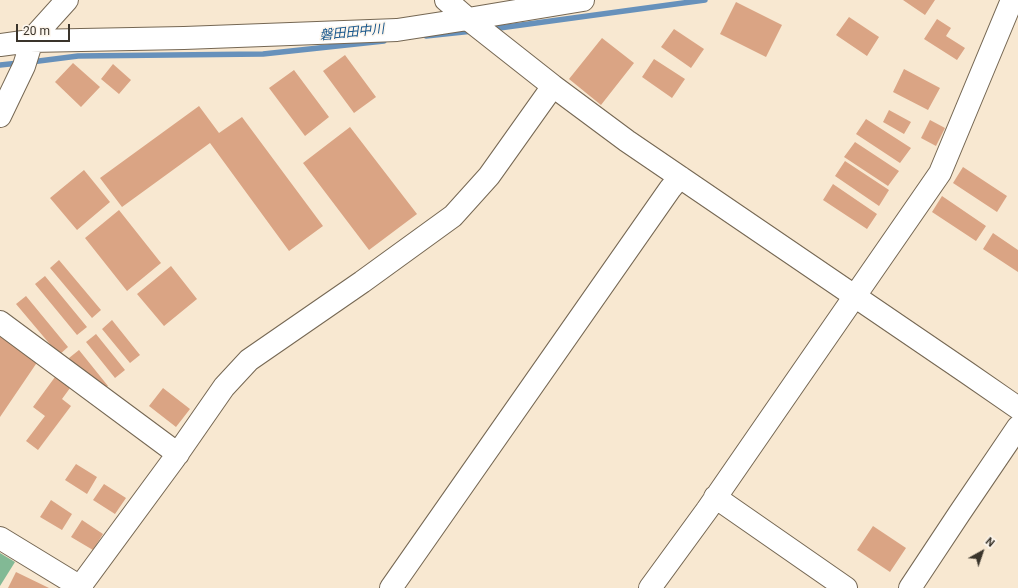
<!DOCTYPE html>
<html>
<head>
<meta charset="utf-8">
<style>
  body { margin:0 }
  #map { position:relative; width:1018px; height:588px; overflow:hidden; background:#f8e8d1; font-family:Roboto,sans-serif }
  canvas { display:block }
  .north { position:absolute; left:962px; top:532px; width:40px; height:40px; -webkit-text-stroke:3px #fdf6ed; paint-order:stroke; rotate:40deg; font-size:11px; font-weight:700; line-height:16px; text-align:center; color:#3a342b }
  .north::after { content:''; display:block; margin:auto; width:14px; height:18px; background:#3a342b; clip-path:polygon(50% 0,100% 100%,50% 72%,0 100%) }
  .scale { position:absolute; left:16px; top:24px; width:54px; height:18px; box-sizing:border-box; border:2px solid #3a342b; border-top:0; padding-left:5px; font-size:12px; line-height:14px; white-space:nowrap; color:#3a342b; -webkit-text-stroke:3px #fdf6ed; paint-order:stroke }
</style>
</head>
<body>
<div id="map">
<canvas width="1018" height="588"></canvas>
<div class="north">N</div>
<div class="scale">20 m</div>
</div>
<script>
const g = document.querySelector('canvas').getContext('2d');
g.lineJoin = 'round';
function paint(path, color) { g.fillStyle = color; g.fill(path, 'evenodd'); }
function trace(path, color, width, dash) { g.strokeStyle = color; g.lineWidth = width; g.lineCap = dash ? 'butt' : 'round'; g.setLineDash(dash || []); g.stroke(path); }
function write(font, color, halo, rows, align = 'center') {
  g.font = font + ' Roboto,"Noto Sans JP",sans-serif'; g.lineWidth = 3; g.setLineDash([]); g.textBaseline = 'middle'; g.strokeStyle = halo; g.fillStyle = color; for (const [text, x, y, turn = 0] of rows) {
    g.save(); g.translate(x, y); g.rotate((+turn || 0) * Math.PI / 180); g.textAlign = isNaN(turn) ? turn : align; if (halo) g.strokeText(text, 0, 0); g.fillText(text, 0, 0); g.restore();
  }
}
paint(new Path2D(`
  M0,553l15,9 -15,24z`), '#82b995');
trace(new Path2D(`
  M492,29l213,-29
  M426,36l47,-5
  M31,62l47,-6 185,-2 121,-13
  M0,65l19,-2`), '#6791bb', 5.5);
paint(new Path2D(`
  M903,0h32l-10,15z
  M736,2l46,23 -16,32 -46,-23z
  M849,17l30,20 -12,19 -31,-21z
  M937,19l14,9 -5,8 19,12 -8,12 -33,-21z
  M674,29l30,20 -13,19 -30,-21z
  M602,38l32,25 -33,42 -32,-26z
  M345,55l31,42 -22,16 -31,-42z
  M654,59l31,20 -13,19 -30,-21z
  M73,63l27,24 -19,20 -26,-25z
  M113,64l18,16 -12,14 -18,-15z
  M904,69l36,19 -12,22 -35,-18z
  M294,70l35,47 -24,19 -36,-48z
  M199,106l20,27 23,-16 81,109 -34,25 -79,-108 -88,64 -22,-29z
  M889,110l22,12 -7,12 -21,-12z
  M866,119l45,29 -11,15 -44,-29z
  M930,120l15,8 -9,18 -15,-8z
  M350,127l67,87 -48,36 -66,-87z
  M855,142l44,29 -11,15 -44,-29z
  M845,161l44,29 -10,16 -44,-30z
  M963,167l44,29 -10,16 -44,-29z
  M84,170l26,32 -33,28 -27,-32z
  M833,184l44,30 -10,15 -44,-29z
  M942,196l44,30 -10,15 -44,-29z
  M119,210l42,53 -34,28 -42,-53z
  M993,233l25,17v22l-35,-23z
  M59,260l42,50 -9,8 -42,-50z
  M171,266l26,33 -33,27 -27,-32z
  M45,276l42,51 -10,8 -42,-51z
  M26,296l42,51 -9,8 -43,-51z
  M112,320l28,35 -10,8 -28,-34z
  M96,334l29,36 -10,8 -29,-36z
  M0,335l38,26 -38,56z
  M79,350l29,36 -10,8 -29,-36z
  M55,377l15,11 -8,11 9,7 -33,44 -12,-9 19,-25 -12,-9z
  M163,388l27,21 -14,18 -27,-21z
  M76,464l21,13 -10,17 -22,-14z
  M104,484l22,14 -11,16 -22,-14z
  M51,500l21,14 -10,16 -22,-13z
  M82,520l21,14 -10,16 -22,-13z
  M873,526l33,22 -16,24 -33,-22z
  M16,572l33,16h-41z`), '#daa484');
const minor = new Path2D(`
  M446,0l22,19 85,67 74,55 339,231 52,36
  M0,45l30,-4 154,-3 213,-8 71,-11 115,-19
  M0,116l24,-50 5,-16 1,-9 37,-41
  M0,322l178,132
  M715,497l131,91
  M0,538l82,50
  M79,588l95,-129 50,-72 25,-27 113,-78 91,-66 36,-40 64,-90
  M391,588l279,-399 10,-12
  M650,588l57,-78 87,-126 146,-211 72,-173
  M910,588l49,-74 59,-87`);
trace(minor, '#756753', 24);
trace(minor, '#fff', 22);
write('italic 13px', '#14548a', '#fdf6ed', [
  ["磐田田中川",352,33,-6]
]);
</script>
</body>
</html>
